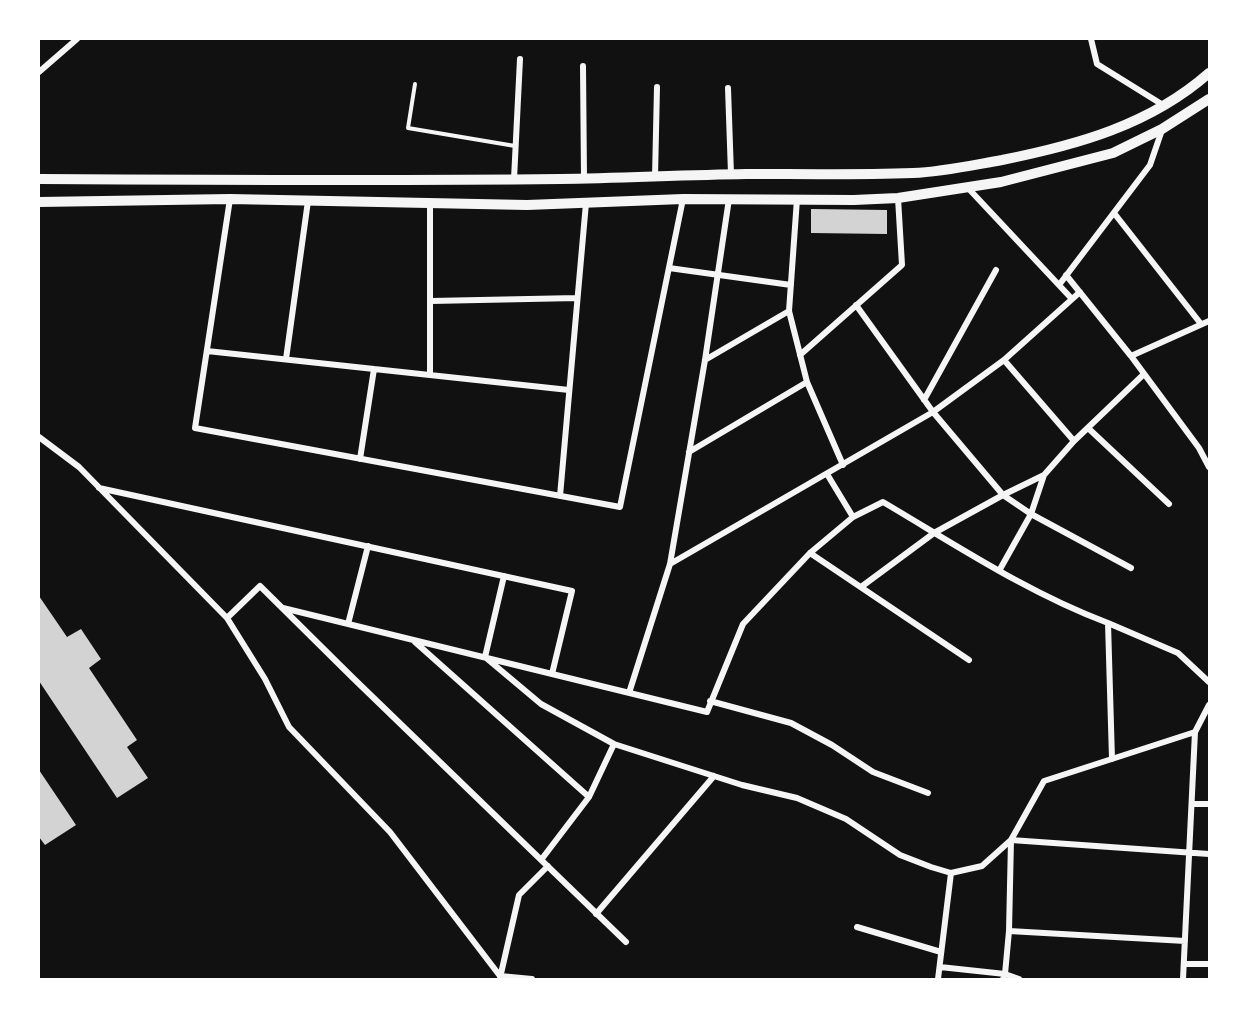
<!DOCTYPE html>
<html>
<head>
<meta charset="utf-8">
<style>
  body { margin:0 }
  #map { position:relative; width:1248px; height:1018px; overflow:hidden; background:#111; font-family:Poppins,sans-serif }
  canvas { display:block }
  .frame { position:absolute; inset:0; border:40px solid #fff; pointer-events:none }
</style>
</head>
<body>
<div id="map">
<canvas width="1248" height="1018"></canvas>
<div class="frame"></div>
</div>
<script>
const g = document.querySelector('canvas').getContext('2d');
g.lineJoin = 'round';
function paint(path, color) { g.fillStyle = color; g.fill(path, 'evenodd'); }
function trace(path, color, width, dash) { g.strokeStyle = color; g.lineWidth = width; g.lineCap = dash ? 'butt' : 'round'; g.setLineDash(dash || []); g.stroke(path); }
paint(new Path2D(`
  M811,209l76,1v24l-76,-1z
  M39,596l28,41 14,-8 20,30 -12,9 48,72 -10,7 21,31 -31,20 -78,-117z
  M39,770l37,55 -31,20 -6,-8z`), '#d3d3d3');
trace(new Path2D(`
  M415,84l-7,44 107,18`), '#f5f5f5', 4);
trace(new Path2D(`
  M1091,39l6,25 66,41
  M583,66l1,112
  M39,72l38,-33
  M728,88l3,86
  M655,177l2,-90
  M514,179l6,-120
  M968,188l104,111
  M230,199l-35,229 425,79 63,-308
  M797,199l-8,112 18,71 36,83
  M430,203v172
  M1114,213l87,111
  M669,268l122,17
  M1066,275l65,81 68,92 10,19
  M1059,285l91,-120 12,-35
  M431,301l146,-3
  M856,305l77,107 70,83 28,19 100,54
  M207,351l362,39
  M800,355l102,-90 -4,-67
  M1131,356l78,-35
  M286,359l22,-158
  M705,360l84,-49
  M1004,360l70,81
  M924,400l72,-130
  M1088,428l81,76
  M39,437l40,30 148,151 38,61 24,48 101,105 110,144 32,3
  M689,452l118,-70
  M360,459l14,-90
  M827,474l26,43
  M99,488l473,103 -20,83
  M560,496l26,-293
  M810,553l159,107
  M670,564l263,-152 71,-52 76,-68
  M999,571l32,-57 13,-39
  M504,576l-19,81 56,47 73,40 128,41 55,13 49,21 54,36 31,12 20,6 31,-7 29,-26 198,14
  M861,587l73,-54 69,-38 41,-20 30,-34 70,-67
  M283,608l424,104 36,-88 67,-71 43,-36 30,-15c73,43 145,91 225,121l4,136
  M227,618l33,-32 92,91 274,265
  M1108,623l70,30 31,29
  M348,624l20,-78
  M415,642l174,155
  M629,693l41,-129 35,-204 24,-161
  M710,701l81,22 41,22 41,27 55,21
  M1192,804h17
  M541,860l48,-63 25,-53
  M596,914l118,-138
  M857,927l84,25
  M1009,931l176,10
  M1184,964h25
  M940,967l65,7 14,5
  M500,978l19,-83 29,-29
  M938,979l13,-106
  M1003,979l2,-5 4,-43 2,-91 33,-59 151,-49
  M1183,979l12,-247 14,-27`), '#f5f5f5', 6);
trace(new Path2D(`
  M39,179c174,1 347,2 521,0 62,-1 124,-4 186,-5 55,0 111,1 167,-1 29,-1 60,-8 89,-13 75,-15 148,-35 207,-87
  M39,202l191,-3 297,6 156,-6 171,1 44,-2 103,-16 112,-29 49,-24 47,-30`), '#f5f5f5', 10);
</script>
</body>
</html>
